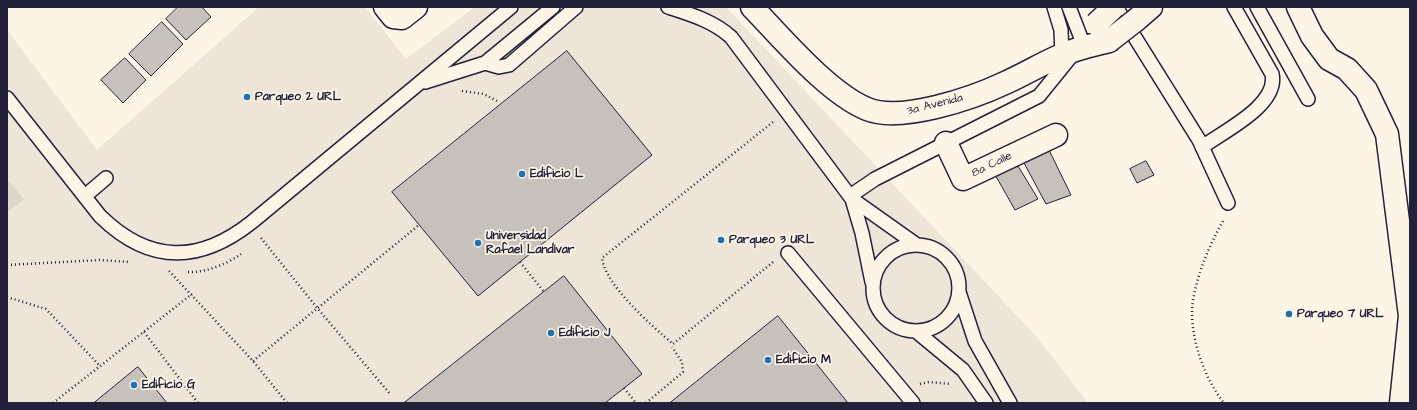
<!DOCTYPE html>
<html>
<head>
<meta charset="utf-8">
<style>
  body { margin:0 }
  #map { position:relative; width:1417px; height:410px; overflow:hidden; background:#fcf5e5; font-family:"Architects Daughter",sans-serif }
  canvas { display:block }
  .frame { position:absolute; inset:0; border:8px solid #22223b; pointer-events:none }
</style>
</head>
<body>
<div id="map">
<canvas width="1417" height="410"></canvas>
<div class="frame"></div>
</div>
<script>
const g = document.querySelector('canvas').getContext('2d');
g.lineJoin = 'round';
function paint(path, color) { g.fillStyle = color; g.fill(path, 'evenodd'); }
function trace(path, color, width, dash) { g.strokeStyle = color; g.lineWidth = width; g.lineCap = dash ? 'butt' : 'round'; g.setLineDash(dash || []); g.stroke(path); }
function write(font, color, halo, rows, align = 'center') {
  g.font = font + ' "Architects Daughter",sans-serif'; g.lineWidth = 3.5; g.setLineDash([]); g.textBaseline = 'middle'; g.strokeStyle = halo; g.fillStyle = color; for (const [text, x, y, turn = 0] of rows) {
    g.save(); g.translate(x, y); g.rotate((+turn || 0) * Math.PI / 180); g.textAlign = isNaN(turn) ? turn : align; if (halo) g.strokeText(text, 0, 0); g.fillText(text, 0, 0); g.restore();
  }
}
paint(new Path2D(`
  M259,7h106l41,52 69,-52h251l310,329 52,67h-1081v-373l90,120z`), '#ece5d8');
paint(new Path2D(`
  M7,179l17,20 -17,14z`), '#dcd6cc');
const building = new Path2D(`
  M178,7h24l9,10 -25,23 -20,-21z
  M162,22l21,22 -32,32 -22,-22z
  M567,51l85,104 -174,141 -86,-104z
  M125,58l21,22 -23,23 -22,-23z
  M1049,150l22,45 -25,9 -22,-41z
  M1015,161l23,38 -23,11 -22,-39z
  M1146,161l8,14 -17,8 -7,-14z
  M564,276l78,98 -37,29h-201z
  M778,316l70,87h-178z
  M138,367l29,36h-73z`);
paint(building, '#c6c1bb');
trace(building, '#22223b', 1);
const lane = new Path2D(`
  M668,7c22,7 45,14 63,30l121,162 65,46
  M1054,7l7,23 1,25
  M1069,7l12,31
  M1116,7l83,133 29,63
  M1257,7l51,92
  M485,63l14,4 10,-2 67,-58
  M425,82l60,-19 68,-56
  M7,98l93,118c49,48 99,48 152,6l259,-215
  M1202,147c22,-16 77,-42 70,-73l-38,-67
  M85,196l21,-18
  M850,196l25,-17 164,-83 34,-42
  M852,199l10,34 10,49
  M873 288a43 43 0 1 1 86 0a43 43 0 1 1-86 0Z
  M788,253l125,150
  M959,292l16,49 35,62
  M917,332l46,38 23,33`);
const street = new Path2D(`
  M385,7l8,10 9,1 14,-11
  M1298,7l14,29 17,23 18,10 19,21 21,44 23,182 -9,87
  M946,143l17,36 93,-44`);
const secondary = new Path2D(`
  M752,7c30,31 76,86 115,102 34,14 106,-11 138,-26 20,-9 38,-20 57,-28 15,-7 31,-10 47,-14
  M1136,20l15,-13`);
trace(lane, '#22223b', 16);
trace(street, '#22223b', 25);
trace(secondary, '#22223b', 25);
trace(new Path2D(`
  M462,91l22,3 13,7
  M773,122l-171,136c3,27 50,68 71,86l100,-82
  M1223,221c-14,25 -25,51 -30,79 -5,34 11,78 31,103
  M261,238l57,71 73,86
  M520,262l24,30
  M7,265l93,-5 30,2
  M169,271l84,90 34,42
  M188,272c17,1 39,-8 53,-18
  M7,297l39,12 54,57
  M144,332l54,71
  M253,361l166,-136
  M920,384l9,-2 22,2
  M624,388l12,15
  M53,403l139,-109
  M646,403l37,-31 -1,-10 -10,-15`), '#22223b', 2.5, [1, 3]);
trace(lane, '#fcf5e5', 13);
trace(street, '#fcf5e5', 22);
trace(secondary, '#fcf5e5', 22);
const secondaryBridge = new Path2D(`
  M1096,24l18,-17
  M1109,41l27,-21`);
trace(secondaryBridge, '#22223b', 25, []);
trace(secondaryBridge, '#fcf5e5', 22);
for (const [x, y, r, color] of [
  [247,97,4,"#1f6fb2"],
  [522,174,4,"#1f6fb2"],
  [721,240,4,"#1f6fb2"],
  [478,243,4,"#1f6fb2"],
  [1289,314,4,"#1f6fb2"],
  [551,333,4,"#1f6fb2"],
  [768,360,4,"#1f6fb2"],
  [134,385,4,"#1f6fb2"]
]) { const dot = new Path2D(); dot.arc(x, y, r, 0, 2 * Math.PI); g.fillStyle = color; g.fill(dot); trace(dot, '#fcf5e5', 1.5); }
write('bold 12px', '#22223b', '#fcf5e5', [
  ["Parqueo 2 URL",255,97],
  ["Edificio L",530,174],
  ["Universidad",486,236],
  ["Rafael Landívar",486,250],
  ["Parqueo 3 URL",729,240],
  ["Parqueo 7 URL",1297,314],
  ["Edificio J",559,333],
  ["Edificio M",776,360],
  ["Edificio G",142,385]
], 'left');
write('12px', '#22223b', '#fcf5e5', [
  ["3a Avenida",935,105,-14],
  ["8a Calle",992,165,-26]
]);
</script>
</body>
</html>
